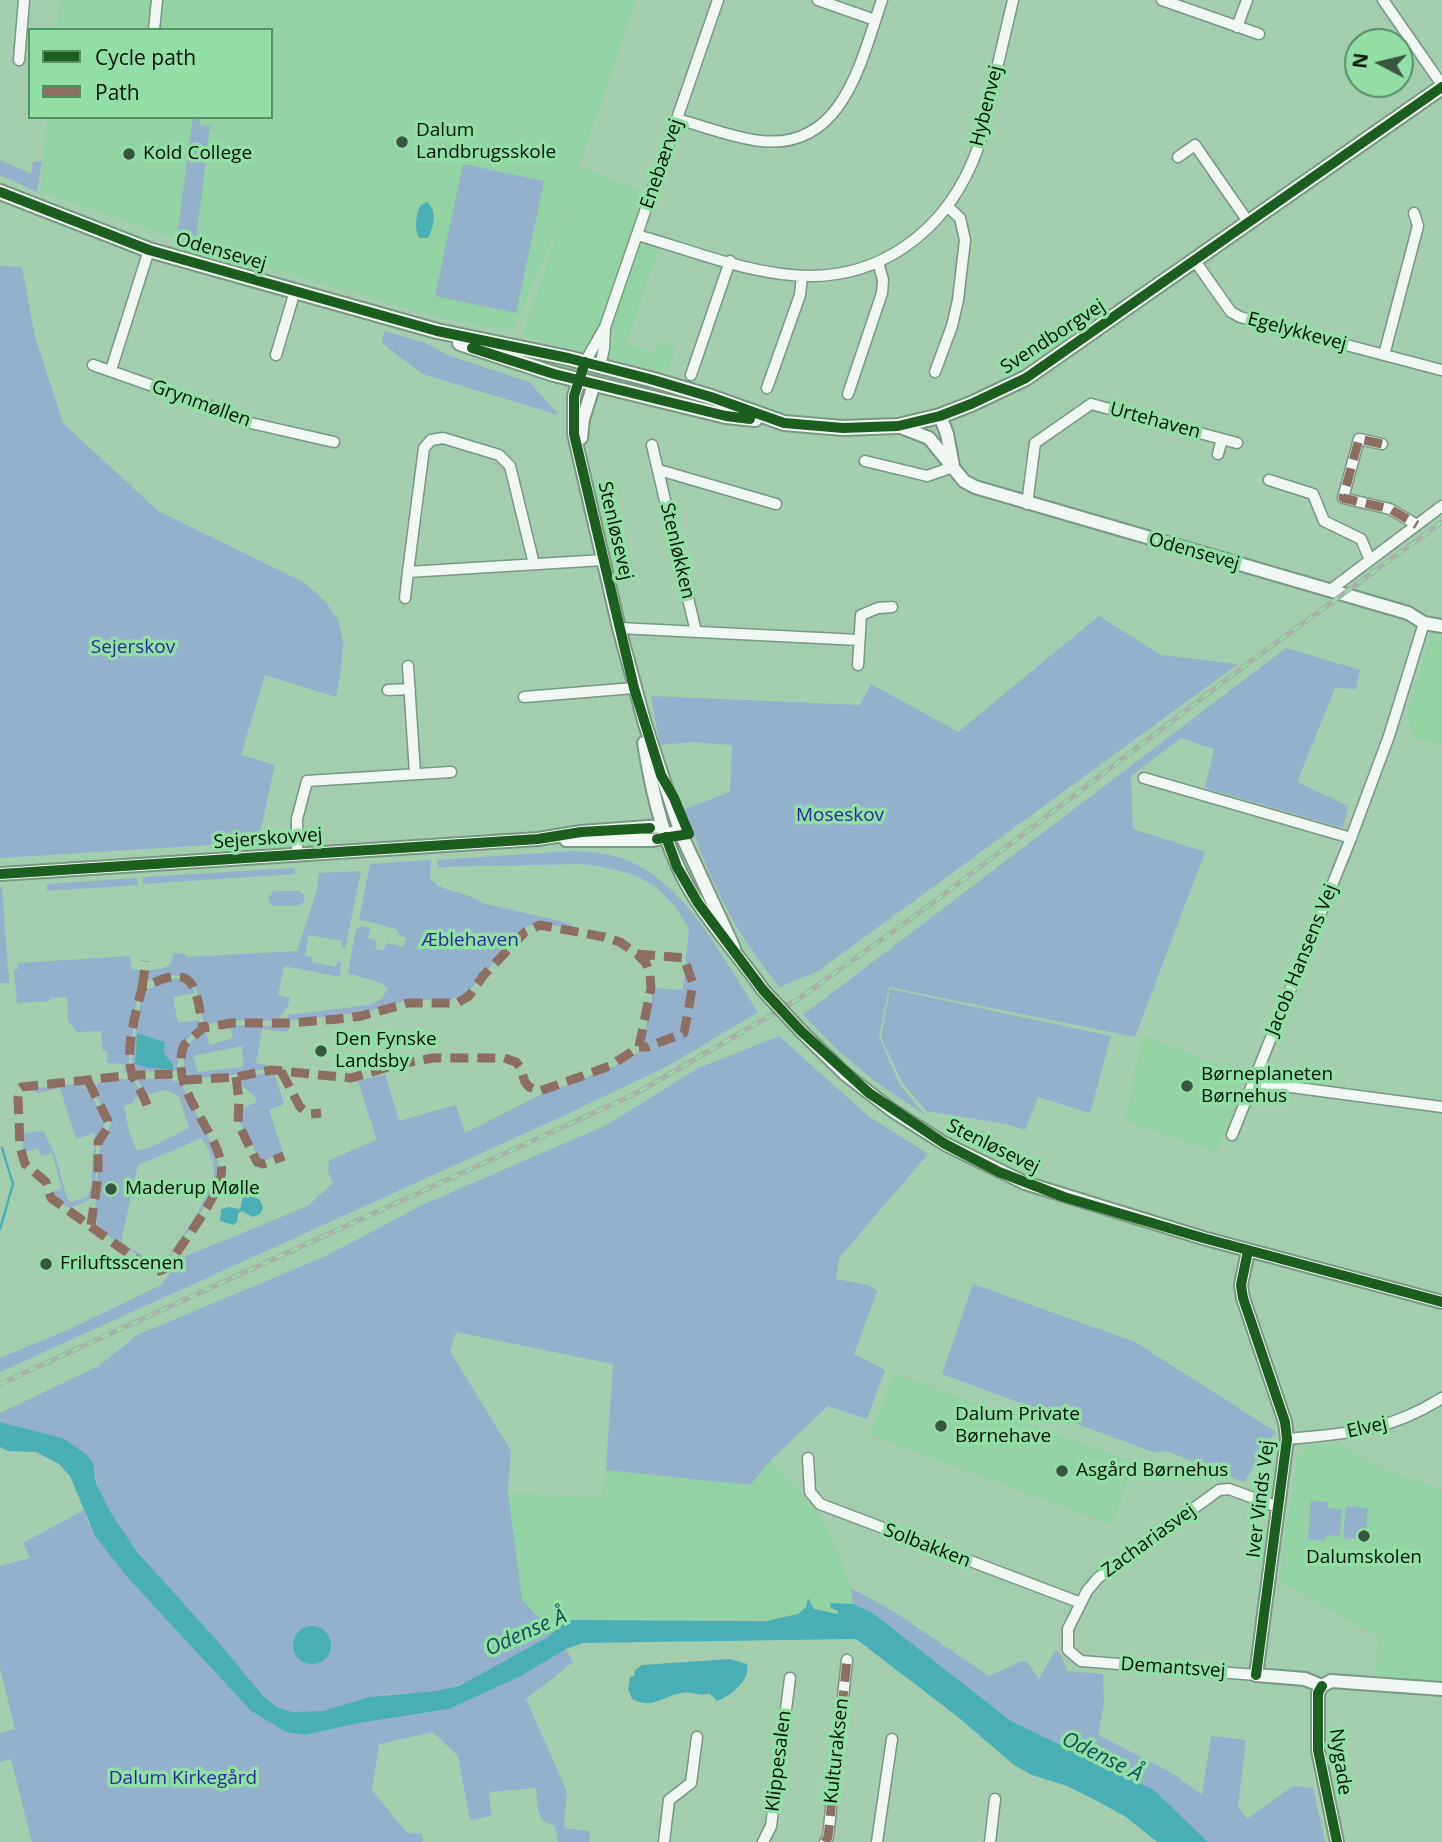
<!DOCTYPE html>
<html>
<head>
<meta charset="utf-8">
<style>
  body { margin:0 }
  #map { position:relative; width:1442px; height:1842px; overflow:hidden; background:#a4ccaf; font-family:"Open Sans",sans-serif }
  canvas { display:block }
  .legend { position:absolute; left:28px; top:28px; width:245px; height:91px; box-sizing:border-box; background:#92dea7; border:2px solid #588d66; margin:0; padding:9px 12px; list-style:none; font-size:21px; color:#001305 }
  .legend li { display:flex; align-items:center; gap:14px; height:35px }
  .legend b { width:35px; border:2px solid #588d66 }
  .north { position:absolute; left:1344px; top:28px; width:70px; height:70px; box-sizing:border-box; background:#92dea7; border:2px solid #588d66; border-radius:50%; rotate:277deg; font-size:19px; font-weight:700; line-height:28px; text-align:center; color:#001305 }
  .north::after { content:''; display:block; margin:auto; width:24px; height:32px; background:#395440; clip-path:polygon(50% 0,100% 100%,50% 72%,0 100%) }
</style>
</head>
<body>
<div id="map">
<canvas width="1442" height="1842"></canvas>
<ul class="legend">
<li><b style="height:9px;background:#1b5e20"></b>Cycle path</li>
<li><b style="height:9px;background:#8d6e63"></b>Path</li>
</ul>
<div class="north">N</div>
</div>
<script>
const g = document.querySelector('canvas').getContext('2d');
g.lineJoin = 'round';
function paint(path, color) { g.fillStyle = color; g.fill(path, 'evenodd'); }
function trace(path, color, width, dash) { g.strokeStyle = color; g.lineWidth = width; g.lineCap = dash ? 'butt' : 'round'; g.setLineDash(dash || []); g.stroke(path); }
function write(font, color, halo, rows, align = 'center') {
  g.font = font + ' "Open Sans",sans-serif'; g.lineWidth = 7; g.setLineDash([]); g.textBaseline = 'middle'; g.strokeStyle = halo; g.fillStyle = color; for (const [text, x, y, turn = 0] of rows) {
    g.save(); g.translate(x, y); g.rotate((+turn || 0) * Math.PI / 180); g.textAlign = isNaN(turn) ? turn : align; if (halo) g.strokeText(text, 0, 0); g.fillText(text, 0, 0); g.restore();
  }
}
paint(new Path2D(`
  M59,0h577l-57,167 62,23v52l18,5 -32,97 27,9 5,-13 17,6 -9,26 -145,-36 45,-133 -54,128 -78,-15 -233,-68 -162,-57 7,-74h224v-87h-215z
  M1432,632l10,3v108l-29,-4 -6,-25z
  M1142,1035l104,41 -29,76 -92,-31z
  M895,1373l239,90 -22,62 -242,-90z
  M1337,1442l46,27 59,21v191l-67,-6 3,-38 -99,-56 18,-125 11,-10z
  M771,1460l46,51 16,29 18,48 2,16 -7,-1 -15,5 7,3 1,3 -26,-5 -3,-10h-3l-3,12 -23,8h-206l-14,5 -8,9 -31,-33 -14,-108 92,6 6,-28 144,15z`), '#92d2a4');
paint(new Path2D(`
  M193,117h7v8l10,1 -15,122 -19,-5z
  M0,160l31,14 2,-12h9l-5,30 -37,-17z
  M463,164l81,17 -28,132 -81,-17z
  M0,266l22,1 13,70 28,86 95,88 145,71 22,19 13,19 5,21 -2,29 -5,27 -71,-22 -24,80 34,10 -17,77 -258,16z
  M384,331l42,12 21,12 82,27 30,33 -137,-41 -40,-31z
  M1099,616l62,39 77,9 -420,307 -38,16c-48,-57 -71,-109 -95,-178l45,-17 2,-47 -40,-3 -32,3 -9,-49 209,9 11,-21 87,48z
  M1286,648l74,22 -4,19 -21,-1 -38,94 51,24 -5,22 -138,-40 9,-39 -33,-11 -50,38 2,53 72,23 -70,185 -246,-50 -10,50 21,48 25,30 -49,-33 -34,-28 -39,-39z
  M573,851c16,1 33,2 48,7 64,22 102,101 137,154l-90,54 -105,50 -563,256v-14l72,-30 89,-43 20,-27 127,-52 25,-23 -5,-11 1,-12 48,-20 -19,-59 27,-7 14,47 57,-16 9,28 75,-38 71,-27 30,-17 13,-63 29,2 6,-62c-28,-48 -53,-57 -107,-64l-144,3 -1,-7z
  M431,860l-1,18c12,16 36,12 52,25l90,21v4l-33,-5 -12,3 -60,67 -16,7h-43l-47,13 -75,8 2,-6 81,-10 12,-6 7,-10 -7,-6 -33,-10 8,-44 5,-3 9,2 -2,10 9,3 -2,8 9,2 2,-8 18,4 3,-9 -6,-2 -5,-7 -37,-10 11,-55z
  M295,868v6l-152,10v-7z
  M361,871l-16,78 -4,-1 1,-7 -34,-6 -3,21 7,1v5l24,5 2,-5h3l-1,15 -56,-11 -6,29 12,3 -2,8 -12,15 -43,-1 -27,4c-10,-14 -4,-34 -17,-47l-22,-2 -22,6 4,-11c11,-1 24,-1 24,-16l12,-1 1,4 111,-6 20,-61 2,-17z
  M137,878l1,7 -91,6v-7z
  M0,887h2l7,96h-9z
  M274,891h25l5,4v7l-6,4h-26l-4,-8z
  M130,956l1,14h9v4l-12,94 -4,6 1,-10 -18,-1v-12h-4l-2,-20 -24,1 -9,-11 -1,-24 -17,1v3l-33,2 -3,-33 4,-1v-6z
  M178,979l13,5 3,9 -21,4 5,26 20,-3v-7l1,14 -17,18 -6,26 -14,2 -25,-3 -3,-2 -2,-9 9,-61c9,-12 22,-19 37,-19zM137,1033l28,9 -1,11 2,4 -31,7z
  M890,989l221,47 -21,77 -52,-16 -13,33 -18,-6 -81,-13 -24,-29 -21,-45z
  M250,1025l39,2 -1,5 -26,-3 -6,34 27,5c-31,-1 -66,17 -96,6 -8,-15 1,-38 19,-41l4,12 23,-7 -3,-12zM242,1046l1,21 -45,5 -5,-16z
  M779,1036l88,79 61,39 -89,104 -3,21 32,6 9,6 -23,63 31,16 -18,49 -39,-13 -57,54 -21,25 -144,-15 7,-106 -157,-32 -6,19 61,100 -3,41 14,108 31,33c-21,17 -87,53 -113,58 -23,3 -46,1 -69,6 -25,5 -51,20 -77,16 -11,-2 -20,-8 -28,-15 -20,-17 -35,-41 -52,-61 -30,-34 -66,-66 -91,-104 -10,-15 -26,-38 -27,-57l-33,-38 -63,-16v-9l99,-47 38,-31 189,-79 96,-51 185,-80 91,-57z
  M265,1073h9l10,31 -15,6 14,43 -22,9 -21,-40 2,-12 7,-5 7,-2c1,-11 -11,-11 -16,-21l5,-5z
  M165,1078l16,5c9,20 36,65 38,83 3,23 -40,78 -53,98l-9,4 -53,-35 -7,-8 -2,-15 5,-65c2,-9 10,-14 11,-22l-14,-26 -2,-9 5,-7 21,-2 13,1 9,16 -8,2 -2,5 -9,3 5,25 8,20 16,-5 36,-18 -10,-32 -13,-6 -20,5 -9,-16zM202,1138c6,11 14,23 12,37 -4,24 -38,71 -53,92l-40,-25 17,-77z
  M82,1083l19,28 4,12 -9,21v32l-3,22 -22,10c-8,-3 -17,-8 -20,-16l11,-3 -10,-36 -11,3 -3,-8 -15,5 -1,-19 16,-3 6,1 11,23 12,43 3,4 17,-5 4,-10 4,-54 -19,6 -16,-51 -22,5 -10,-4z
  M973,1284l162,58 141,90 -32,50 -77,-31 -14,1 -211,-78z
  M1311,1501l17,1v6l14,1 -2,27 -14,-1 -1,6 -17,-2z
  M1346,1506l22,2 -3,32 -22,-2z
  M84,1510l4,13 40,55 123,133 35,21 19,3 54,-12 90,-14 70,-32 47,-28 7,13 -47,37 41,93 -3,36 26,3 -1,11h-31l-3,-16 -12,-5 -5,-10 -2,-23 -47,4 2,24 -21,4 -12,-64 -25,-24 -54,12 -7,46 35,43 15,1 1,8h-391l-21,-83 -11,3v-29l15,-4 -15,-61v-102l30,-8 -7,-15z
  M851,1588l42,23 96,65 33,-15 5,1 12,17 16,-28 5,1 7,19 36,3 1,30 -6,31 74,38 30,22 9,-59 35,4 -8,67 9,12 46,-33 20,2 12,54h-117l-54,-52 -143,-69 -138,-108 -20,-9z`), '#94b0cb');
paint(new Path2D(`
  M427,202c11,10 7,24 1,36h-9c-5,-10 -3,-21 1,-32z
  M137,1033l28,9 -1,11 9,12v5l-24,-2 -14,-4z
  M251,1194c7,2 10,7 12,14l-3,6 -7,3 -11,-6 -4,3 -1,8 -4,3 -13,-4 1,-12 8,-2 11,2 3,-12z
  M0,1422l63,16 24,17 6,8 3,20 15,30 26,39 77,85 49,59 14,11 15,5 31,-1 46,-14 67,-6 23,-5 89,-49 19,-17 199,1 32,-7 8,-7 2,-9 6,11 24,5v-3l-7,-3 -1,-5 23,1 20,9 138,108 143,69 54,52h-51l-31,-25 -27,-15 -32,-16 -35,-11 -18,-10 -56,-48 -102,-78 -273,4 -17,6 -47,28 -70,32 -90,14 -54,12 -19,-3 -35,-21 -123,-133 -33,-42 -25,-60 -11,-12 -23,-12 -28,-1 -8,-4z
  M293 1645a19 19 0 1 1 38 0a19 19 0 1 1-38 0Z
  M730,1659l17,5c4,16 -16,32 -30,37l-8,-8c-9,4 -17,-2 -27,0 -21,3 -27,17 -50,6l-4,-10 2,-12 4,-1 1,-6 7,-5z`), '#4bb0b6');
trace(new Path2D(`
  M0,1229l13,-45 -11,-36`), '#4bb0b6', 2.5);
const minor = new Path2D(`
  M818,0l57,20
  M1162,0l97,34
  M1383,0l59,85
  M1237,27l10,-27
  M154,30l3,-30
  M19,60l5,-60
  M677,119c27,7 56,19 84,22 83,9 100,-81 121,-141
  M1178,157l17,-12 54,78
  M637,235c47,13 96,33 145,39 94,13 167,-42 197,-129l34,-145
  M1195,261l36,51 9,5 201,53
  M276,355l19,-64
  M1384,355l34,-129 -4,-13
  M585,362l20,-35 113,-327
  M93,365l123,43 26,13 92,21
  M600,366l4,-18 1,-20
  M111,370l38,-120
  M935,372l17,-46 6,-26 7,-60 -5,-22 -12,-11
  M691,375l39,-114
  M767,388l33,-93 2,-19
  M848,394l34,-101 1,-13 -5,-18
  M1382,444l-23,-5 -16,59 47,11 27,16
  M652,445l44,187
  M1218,454l4,-15
  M865,461l62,15 26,-9
  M659,470l117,34
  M1269,480l44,14 11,27 37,18 9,21
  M1027,504l8,-61 56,-39 146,39
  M534,564l-24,-98 -11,-11 -56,-17 -12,2 -7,8 -16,124 195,-12
  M1329,591l113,-85
  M405,598l3,-26
  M619,628l240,12
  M858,665l3,-50 17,-7 14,-1
  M408,666l7,108
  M388,690l22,-1
  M524,697l110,-9
  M1144,778l207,60
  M297,855v-36l10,-38 144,-9
  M1253,1082l189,25
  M1232,1135l119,-297 38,-102 35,-113
  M1287,1439c60,-5 103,-8 155,-41
  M808,1458l2,34 10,12 261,99
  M1256,1675l-175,-14 -13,-11v-21l19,-38 11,-13 121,-88 10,-1 49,18
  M664,1842l5,-42 22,-17 6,-46
  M763,1842l8,-16 19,-148
  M825,1842l3,-5 19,-177
  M877,1842l15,-103
  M990,1842l5,-43`);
const tertiary = new Path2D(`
  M579,381l-5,15v38l45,194 26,96 37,112 52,112
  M940,416l7,18 6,32
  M898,426l31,12 35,43 11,6 433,126 16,10 18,3
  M581,438l2,-19 11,-35
  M644,743c7,42 16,85 34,124 19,43 58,84 85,123
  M566,840h87l13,-3 6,-4
  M0,874l538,-35 43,-7 81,-6
  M801,1031l44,43 48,37 52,33 80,39 178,55 239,64
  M1248,1251l-7,34 2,13 42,124 2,17 -31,236 49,4 17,7
  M1322,1686l-4,7v57l19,92
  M1322,1686l9,-5 111,8`);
const secondary = new Path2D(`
  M0,192l149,58 288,81 131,27 82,21 61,18 73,26 59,5 55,-2 42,-10 31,-12 55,-26 416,-291
  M460,343l94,31 172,42 29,3`);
trace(minor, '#789882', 13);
trace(tertiary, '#789882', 16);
trace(secondary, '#789882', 18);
trace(minor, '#f1f7f3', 10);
trace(tertiary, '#f1f7f3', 12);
trace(secondary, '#f1f7f3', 14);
const rail = new Path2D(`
  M0,1384l635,-290 162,-94 141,-101 313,-238 191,-139`);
trace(rail, '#a7b1aa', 5);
trace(rail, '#92dea7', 2.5, [8]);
const tertiaryBridge = new Path2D(`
  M763,990l38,41`);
trace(tertiaryBridge, '#789882', 16, []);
trace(tertiaryBridge, '#f1f7f3', 12);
trace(new Path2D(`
  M1382,444l-23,-5 -16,59 47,11 27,16
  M637,954l47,4 9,26 -9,49 -37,14h-8
  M142,988l4,-27
  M281,1071l19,36 10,7 11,-1
  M236,1077l3,23 -1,23 19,39 6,2 21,-8
  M184,1080l52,-3 36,-7 79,8 44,-13 38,-7h71l12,4 4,5 5,15 4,5 11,4 70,-25 29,-19 12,-59 -1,-13 -4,-12 -9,-9 -17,-12 -16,-5 -64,-12 -15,7 -42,44 -14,20 -12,7h-49l-47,13 -23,3 -47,4h-59l-29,5
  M88,1081l20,40v6l-10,15v35l-7,48
  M147,1105c-4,-12 -13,-22 -16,-35 -5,-25 5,-57 11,-82 52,-26 53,-6 61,40l-19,17c-18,49 44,92 37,131 -5,25 -40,69 -55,92l-7,3 -9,-2 -99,-71 -5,-16 -21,-18 -5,-17 -2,-50 1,-8 3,-2 111,-12 48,-1
  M825,1842l3,-5 19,-177`), '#8d6e63', 9, [18, 9]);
trace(new Path2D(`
  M0,192l149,58 288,81 131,27 82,21 61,18 73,26 59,5 55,-2 42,-10 31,-12 55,-26 416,-291
  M472,348l82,26 172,42 24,3
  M585,362l-11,34v38l60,254 27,87 13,23 15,36 -32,5
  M666,837l11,30 21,36 65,87 38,41 68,62 76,51 54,28 65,25 139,41 239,64
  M0,874l538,-35 43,-7 69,-4
  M1248,1251l-7,34 2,13 42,124 2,17 -31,236
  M1322,1686l-4,7v57l19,92`), '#1b5e20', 10);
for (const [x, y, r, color] of [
  [402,142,7,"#395440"],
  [129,154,7,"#395440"],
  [321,1051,7,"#395440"],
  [1187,1086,7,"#395440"],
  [111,1189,7,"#395440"],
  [46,1264,7,"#395440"],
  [941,1426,7,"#395440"],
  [1062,1471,7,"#395440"],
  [1364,1536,7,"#395440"]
]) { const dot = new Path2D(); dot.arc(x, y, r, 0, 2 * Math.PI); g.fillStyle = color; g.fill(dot); trace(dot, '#92dea7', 2.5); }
write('19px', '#001305', '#92dea7', [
  ["Hybenvej",987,106,-76],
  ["Enebærvej",662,164,-71],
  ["Odensevej",221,252,16],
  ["Egelykkevej",1297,332,15],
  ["Svendborgvej",1053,337,-33],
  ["Grynmøllen",201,404,20],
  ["Urtehaven",1155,421,15],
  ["Stenløsevej",615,531,77],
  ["Stenløkken",677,551,77],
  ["Odensevej",1194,552,16],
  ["Sejerskovvej",268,839,-4],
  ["Jacob Hansens Vej",1302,960,-68],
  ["Stenløsevej",993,1147,26],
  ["Elvej",1367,1428,-13],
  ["Iver Vinds Vej",1261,1499,-83],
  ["Zachariasvej",1149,1541,-36],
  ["Solbakken",927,1546,21],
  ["Demantsvej",1173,1668,4],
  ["Kulturaksen",837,1751,-84],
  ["Klippesalen",779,1761,-83],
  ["Nygade",1340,1762,82]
]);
write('19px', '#001305', '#92dea7', [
  ["Dalum",416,131],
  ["Landbrugsskole",416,153],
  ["Kold College",143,154],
  ["Den Fynske",335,1040],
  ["Landsby",335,1062],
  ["Børneplaneten",1201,1075],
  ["Børnehus",1201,1097],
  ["Maderup Mølle",125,1189],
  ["Friluftsscenen",60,1264],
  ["Dalum Private",955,1415],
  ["Børnehave",955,1437],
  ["Asgård Børnehus",1076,1471],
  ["Dalumskolen",1364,1558,"center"]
], 'left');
write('19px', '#282f96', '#92dea7', [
  ["Sejerskov",133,648],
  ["Moseskov",840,816],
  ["Æblehaven",470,941],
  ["Dalum Kirkegård",183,1779]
]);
write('italic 21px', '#0e525e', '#92dea7', [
  ["Odense Å",526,1633,-24],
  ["Odense Å",1102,1757,26]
]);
</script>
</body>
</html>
